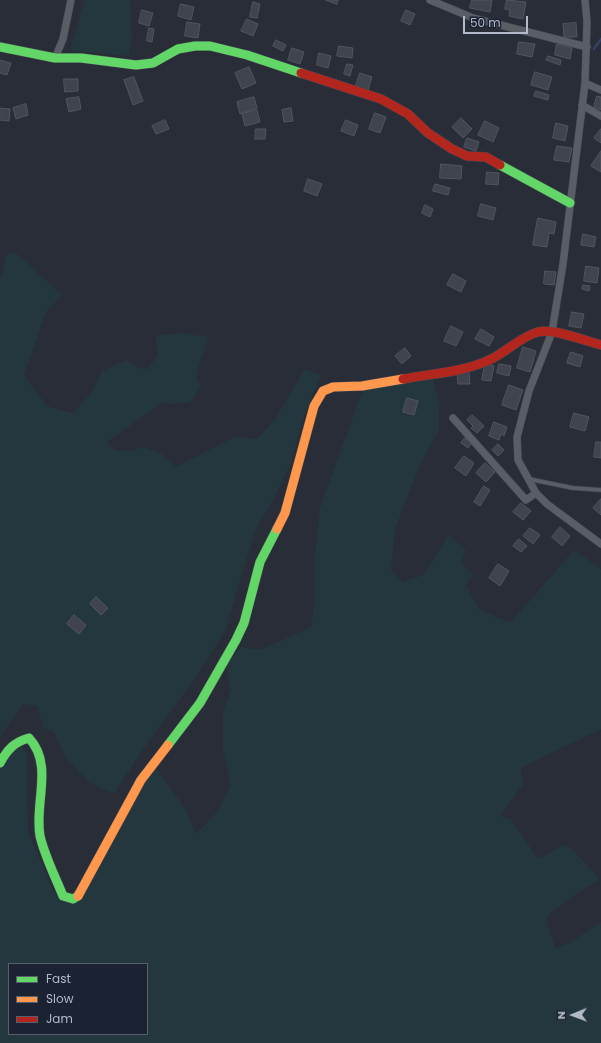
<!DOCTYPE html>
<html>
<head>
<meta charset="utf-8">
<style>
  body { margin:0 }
  #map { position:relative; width:601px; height:1043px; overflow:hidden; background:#282d38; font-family:Poppins,sans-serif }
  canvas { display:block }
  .legend { position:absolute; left:8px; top:963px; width:140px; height:72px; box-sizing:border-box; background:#1b2333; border:1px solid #575f6f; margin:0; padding:5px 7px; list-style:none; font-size:12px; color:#b2b9c9 }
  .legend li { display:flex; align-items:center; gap:8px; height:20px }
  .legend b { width:20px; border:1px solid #575f6f }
  .north { position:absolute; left:553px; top:995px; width:40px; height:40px; -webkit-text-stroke:3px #1b2333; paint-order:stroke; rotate:269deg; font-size:11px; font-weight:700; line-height:16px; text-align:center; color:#b2b9c9 }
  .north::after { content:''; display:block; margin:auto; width:14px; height:18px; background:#b2b9c9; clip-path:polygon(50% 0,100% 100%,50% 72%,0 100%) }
  .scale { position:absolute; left:463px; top:16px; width:65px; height:18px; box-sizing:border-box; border:2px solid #b2b9c9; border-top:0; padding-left:5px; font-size:12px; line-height:14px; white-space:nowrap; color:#b2b9c9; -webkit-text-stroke:3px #1b2333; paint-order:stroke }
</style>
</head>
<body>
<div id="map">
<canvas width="601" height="1043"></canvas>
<ul class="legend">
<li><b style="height:5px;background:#63d668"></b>Fast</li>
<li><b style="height:5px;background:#ff974d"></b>Slow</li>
<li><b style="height:5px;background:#b3261e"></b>Jam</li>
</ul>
<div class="north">N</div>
<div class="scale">50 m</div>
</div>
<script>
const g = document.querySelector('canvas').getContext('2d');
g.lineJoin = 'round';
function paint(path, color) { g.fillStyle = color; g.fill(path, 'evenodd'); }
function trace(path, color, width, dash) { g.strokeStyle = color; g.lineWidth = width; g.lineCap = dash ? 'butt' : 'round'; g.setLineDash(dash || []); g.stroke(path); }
paint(new Path2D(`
  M85,0h45l2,36 -3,20 -59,-6z
  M15,252l47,43 -16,17 -22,63 23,31 26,7 19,-21 10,-21 24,-11 13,8 9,1 9,-13 -1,-20 26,-3 26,4 -12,39 5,11 -11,15 -20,2 -7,-2 -56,40 8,8 14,1 15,-4 18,7 14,13 58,-30 23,2 18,-20 30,-50 16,6 -18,44 -13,46 -16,34 -18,29 -31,103 -28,45 -56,76 -27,42 -26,-12 -22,-25 -13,-26 -10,-3 -6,-22 -14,-2 -23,34v-462h2l4,-21z
  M433,379l6,27v24l-19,35 -25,64 -4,41 12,12 20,-7 26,-40 17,15 -5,13 12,12 -7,10 13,24 31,14 64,-73 27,19v160l-80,39 2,16 -23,32 10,2 28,41 25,-14 9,4 28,30 -25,16 -29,22 9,31 16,-6 30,-20v121h-601v-285l18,-16 9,12 1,77 25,60 10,6 12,-6 78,-127 33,46 10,24 21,-22 14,-27 -8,-35v-38l8,-22 -5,-25 15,-18 19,3 51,-23 4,-28 -1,-35 6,-56 43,-119zM9,964h138v70h-138z`), '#25373e');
trace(new Path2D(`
  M594,49l7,-10`), '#324061', 2.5);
const building = new Path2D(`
  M326,0h12l-1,4z
  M472,0h20l-2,12 -20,-4z
  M507,0l19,2 -3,17 -14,-3 1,-6 -5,-1z
  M253,2l7,2 -3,14 -7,-1z
  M181,4l13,3 -3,13 -13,-4z
  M142,10l11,3 -4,13 -10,-3z
  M406,10l9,4 -5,11 -9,-4z
  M247,19l11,5 -5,12 -12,-5z
  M187,22l13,2 -2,14 -13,-2z
  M576,23l1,14h-13l-1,-13z
  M149,28l5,1 -2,13 -5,-1z
  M276,40l10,5 -3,6 -10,-5z
  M519,42l16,2 -3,13 -15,-3z
  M557,44l15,4 -2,11 -15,-4z
  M339,46l14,2 -1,10 -15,-2z
  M292,48l12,4 -4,12 -12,-4z
  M319,53l12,3 -3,12 -11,-3z
  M548,56l13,4 -1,5 -14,-5z
  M0,60l11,3 -4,12 -7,-2z
  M347,64l6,1 -3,11 -6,-2z
  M249,67l7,16 -14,6 -7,-16z
  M535,72l17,5 -4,13 -17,-5z
  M360,73l12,4 -4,13 -12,-4z
  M134,77l9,24 -10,4 -9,-25z
  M64,79h14v12l-13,1z
  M536,91l13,4 -1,5 -14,-4z
  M597,96l4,1v13l-7,-3z
  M79,97l2,12 -12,3 -3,-13z
  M254,97l3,11 -17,6 -3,-12z
  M26,104l2,11 -12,4 -3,-11z
  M0,108l10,1 -1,12 -9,-1z
  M291,108l2,13 -9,1 -2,-12z
  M257,110l3,12 -15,4 -3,-12z
  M375,113l11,4 -6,16 -11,-4z
  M461,118l11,11 -9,9 -11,-11z
  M165,120l4,9 -13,5 -4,-8z
  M346,120l12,5 -4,11 -13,-5z
  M485,121l14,7 -6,14 -15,-7z
  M556,123l12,3 -3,15 -12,-3z
  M256,129h10l-1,10h-10z
  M601,129v14l-7,-5z
  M467,138l12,4 -3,9 -12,-4z
  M557,146l15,2 -3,14 -15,-2z
  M601,151v21l-10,-6z
  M441,164l21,2 -1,13 -21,-1z
  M487,172l12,1 -1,12 -12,-1z
  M308,179l14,5 -5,12 -13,-5z
  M435,184l15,4 -2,7 -15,-4z
  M481,204l15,4 -3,12 -15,-4z
  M425,205l8,4 -3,8 -8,-4z
  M538,218l18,4 -2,12 -5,-1 -2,14 -14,-2z
  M583,234l13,3 -2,10 -13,-2z
  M586,266l13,2 -2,15 -13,-2z
  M545,271l11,1 -2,13 -10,-1z
  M453,274l13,7 -5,11 -14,-7z
  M583,285l7,1 -1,5 -7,-2z
  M572,312l12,2 -3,14 -12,-2z
  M451,326l12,6 -7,14 -12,-5z
  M481,329l13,8 -5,9 -14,-7z
  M523,347l13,4 -6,21 -13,-4z
  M405,348l6,8 -9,8 -7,-8z
  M571,352l12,4 -3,11 -13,-4z
  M485,364l9,2 -3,15 -9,-1z
  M499,364l12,2 -2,10 -12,-3z
  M469,372l1,12h-12l-1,-11z
  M509,385l14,5 -7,20 -14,-5z
  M407,398l11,3 -4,14 -11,-3z
  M574,413l15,4 -4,14 -15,-4z
  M472,415l12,11 -7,7 -6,-5 2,-2 -6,-6z
  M494,422l13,5 -3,9 -3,-2 -2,6 -10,-4z
  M465,438l7,5 -4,5 -7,-5z
  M596,442h5v16l-7,-1z
  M498,444l6,6 -6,6 -6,-6z
  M464,456l10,7 -8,13 -11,-8z
  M485,463l10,9 -9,10 -10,-9z
  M484,486l6,4 -10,16 -6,-4z
  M601,499v16l-8,-7z
  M521,503l10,8 -8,9 -10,-8z
  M560,527l10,9 -8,10 -10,-9z
  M530,528l10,7 -7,9 -10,-8z
  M519,539l8,7 -6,6 -8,-6z
  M498,564l11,7 -9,15 -11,-8z
  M96,597l12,11 -7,7 -11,-11z
  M74,615l12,10 -7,9 -12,-10z`);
paint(building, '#40444e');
trace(building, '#50555f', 1);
const lane = new Path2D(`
  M529,479l44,9 28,2`);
const street = new Path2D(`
  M430,0l43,18 114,29
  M585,0l2,22 -2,61 -22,181 -11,68 -23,59 -12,46 1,23 18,33 11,11 54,40
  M55,58l8,-19 8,-39
  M585,83l16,7
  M582,105l19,11
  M453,418l73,82 10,-7`);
const fast = new Path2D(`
  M0,47l55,11h26l55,7 17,-2 25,-14 17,-3h15l37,9 54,18
  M500,165l70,38
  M168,745l32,-42 36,-63 8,-17 16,-61 17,-33
  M0,763c7,-13 14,-21 29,-25 25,27 5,65 11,98 5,21 15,40 23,60l10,3 5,-3`);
const slow = new Path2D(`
  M277,529l8,-16 29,-107 9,-15 10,-4 29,-1 41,-7
  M78,896l63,-116 27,-35`);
const jam = new Path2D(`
  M301,73l80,26 27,15 20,19 24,16 15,7 19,1 14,8
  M403,379c27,-5 59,-7 84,-18 18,-7 32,-24 51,-29 16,-4 47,9 63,13`);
trace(lane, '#454951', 5);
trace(street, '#454951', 8);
trace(fast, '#454951', 10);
trace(slow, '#454951', 10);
trace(jam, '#454951', 10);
trace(lane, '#595d65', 3.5);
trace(street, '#595d65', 7);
trace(fast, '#63d668', 9);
trace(slow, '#ff974d', 9);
trace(jam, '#b3261e', 9);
</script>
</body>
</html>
